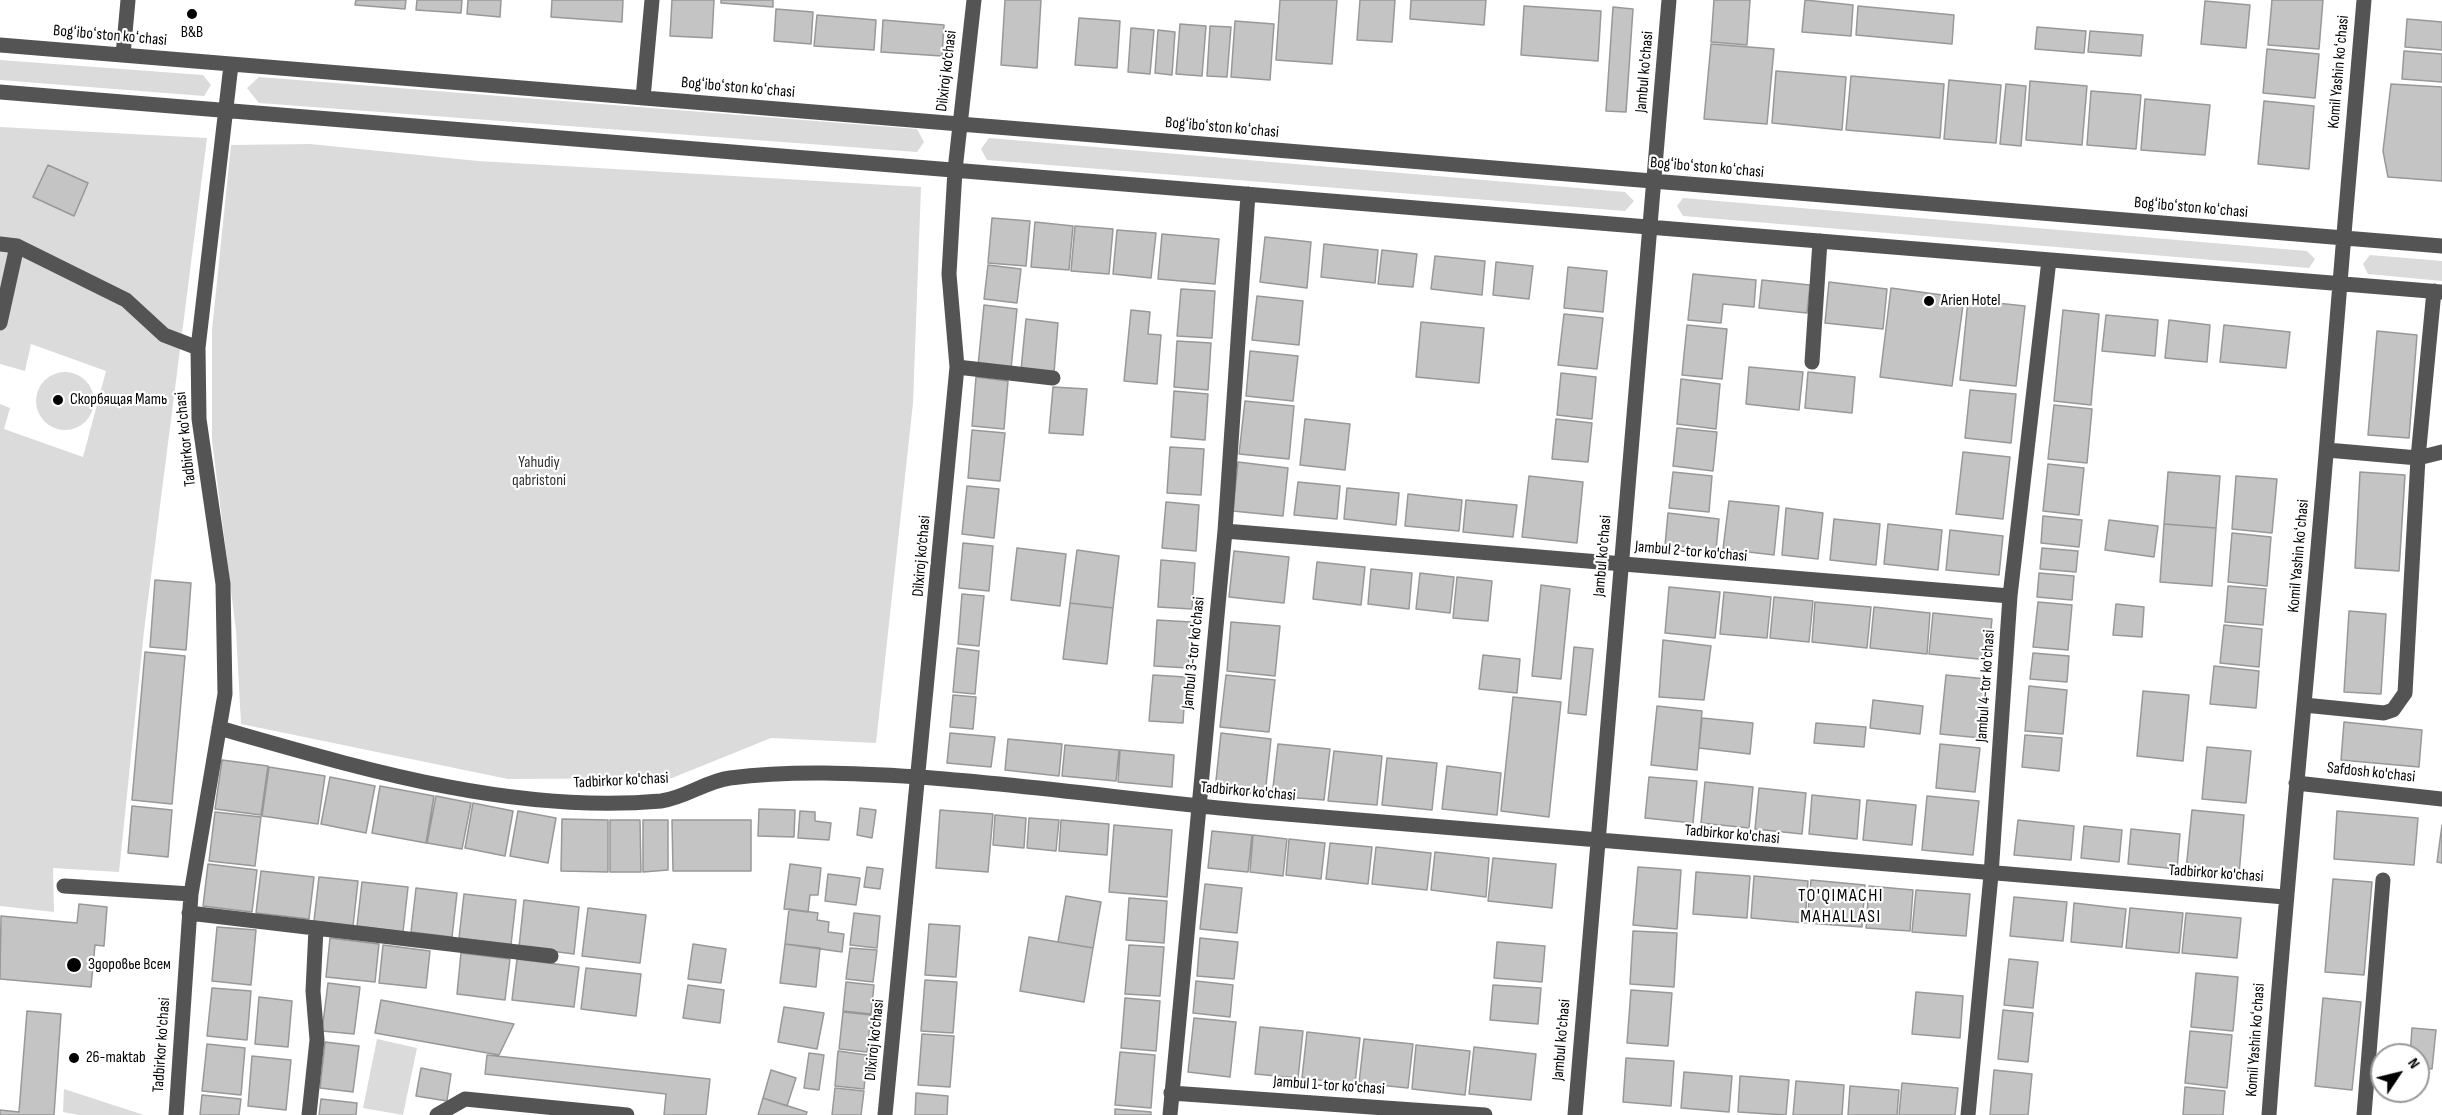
<!DOCTYPE html>
<html>
<head>
<meta charset="utf-8">
<style>
  body { margin:0 }
  #map { position:relative; width:2442px; height:1115px; overflow:hidden; background:#fff; font-family:"Sofia Sans Condensed",sans-serif }
  canvas { display:block }
  .north { position:absolute; left:2370px; top:1043px; width:60px; height:60px; box-sizing:border-box; background:#fff; border:2px solid #999; border-radius:50%; rotate:55deg; font-size:16px; font-weight:700; line-height:24px; text-align:center; color:#000 }
  .north::after { content:''; display:block; margin:auto; width:21px; height:27px; background:#000; clip-path:polygon(50% 0,100% 100%,50% 72%,0 100%) }
</style>
</head>
<body>
<div id="map">
<canvas width="2442" height="1115"></canvas>
<div class="north">N</div>
</div>
<script>
const g = document.querySelector('canvas').getContext('2d');
g.lineJoin = 'round';
function paint(path, color) { g.fillStyle = color; g.fill(path, 'evenodd'); }
function trace(path, color, width, dash) { g.strokeStyle = color; g.lineWidth = width; g.lineCap = dash ? 'butt' : 'round'; g.setLineDash(dash || []); g.stroke(path); }
function write(font, color, halo, rows, align = 'center') {
  g.font = font + ' "Sofia Sans Condensed",sans-serif'; g.lineWidth = 4.5; g.setLineDash([]); g.textBaseline = 'middle'; g.strokeStyle = halo; g.fillStyle = color; for (const [text, x, y, turn = 0] of rows) {
    g.save(); g.translate(x, y); g.rotate((+turn || 0) * Math.PI / 180); g.textAlign = isNaN(turn) ? turn : align; if (halo) g.strokeText(text, 0, 0); g.fillText(text, 0, 0); g.restore();
  }
}
paint(new Path2D(`
  M0,60l203,15 8,10 -7,11 -204,-16z
  M259,77l658,52 7,13 -7,10 -658,-49 -12,-15z
  M0,127l207,11 -63,493 -25,241 -66,-4 1,44 -54,-6v-502l10,4 -6,21 79,28 23,-86 -75,-27 -6,27 -25,-7z
  M989,138l636,54 9,9 -9,10 -638,-51 -6,-11z
  M310,144l168,17 443,26 -8,216 -37,340 -105,-5 -99,40 -164,1 -267,-55 -5,-94 -24,-189v-111l19,-185z
  M1683,198l624,53 8,8 -6,9 -626,-52 -6,-10z
  M2370,255l72,6v20l-74,-7 -5,-10z
  M36 401a29 29 0 1 1 58 0a29 29 0 1 1-58 0Z
  M377,1039l40,9 -14,67 -40,-7z
  M64,1089l80,26h-65l-16,-3z`), '#dbdbdb');
const building = new Path2D(`
  M356,0h50l-1,9 -50,-4z
  M417,0h45l-1,13 -45,-3z
  M468,0h33l-1,17 -33,-3z
  M552,0h71l-1,22 -71,-5z
  M672,0h42l-2,38 -42,-2z
  M721,0h52v7l-52,-4z
  M1005,0h36l-4,68 -36,-3z
  M1280,0h57l-5,64 -56,-4z
  M1360,0h35l-3,42 -35,-2z
  M1411,0h75l-2,25 -74,-6z
  M1714,0h36l-3,45 -36,-3z
  M1805,0l48,5 -2,31 -49,-4z
  M2272,0h51l-4,49 -51,-4z
  M2205,1l45,4 -4,43 -45,-4z
  M1524,6l77,5 -3,50 -77,-6z
  M1858,6l96,9 -2,29 -96,-9z
  M1613,7l20,2 -7,103 -20,-1z
  M776,9l37,3 -2,32 -37,-3z
  M817,15l59,5 -2,30 -60,-4z
  M1079,18l41,3 -3,47 -42,-3z
  M2407,19l35,3v28l-37,-3z
  M883,20l61,5 -2,31 -61,-4z
  M1235,21l39,3 -4,56 -39,-3z
  M1180,24l26,2 -4,50 -26,-2z
  M1210,26l21,1 -4,50 -20,-1z
  M2037,27l49,4 -2,22 -49,-4z
  M1131,28l23,2 -4,44 -22,-2z
  M1158,30l17,2 -3,43 -17,-2z
  M2090,31l53,4 -2,21 -53,-4z
  M1711,44l63,5 -7,75 -63,-5z
  M2267,49l52,5 -4,44 -52,-5z
  M2404,51l38,3v28l-40,-3z
  M1776,71l70,6 -4,53 -70,-7z
  M1851,76l93,8 -4,54 -94,-8z
  M1949,80l52,5 -5,58 -52,-4z
  M2030,81l57,5 -5,59 -56,-5z
  M2006,84l20,2 -5,60 -21,-2z
  M2391,84l51,3v94l-54,-4 -5,-26z
  M2091,91l50,4 -5,54 -49,-4z
  M2145,99l65,6 -5,50 -64,-5z
  M2264,101l50,5 -5,63 -51,-5z
  M48,165l40,18 -14,33 -41,-19z
  M992,218l38,3 -4,45 -38,-3z
  M1035,222l38,4 -4,44 -38,-3z
  M1075,226l38,3 -4,45 -38,-3z
  M1117,230l39,3 -5,45 -38,-4z
  M1162,234l57,5 -4,45 -57,-5z
  M1265,237l46,5 -4,46 -47,-6z
  M1324,244l54,6 -3,33 -54,-6z
  M1382,250l35,4 -4,33 -35,-3z
  M1435,256l50,5 -3,34 -51,-6z
  M1496,262l37,4 -4,33 -36,-4z
  M988,265l33,4 -4,34 -33,-4z
  M1568,267l39,4 -4,41 -39,-4z
  M1693,274l63,6 -2,27 -31,-3 -2,19 -33,-3z
  M1762,280l48,5 -3,28 -48,-5z
  M1829,282l58,7 -4,40 -58,-6z
  M1891,288l73,10 -12,88 -72,-9z
  M1181,289l34,2 -3,47 -35,-2z
  M1257,296l46,5 -4,44 -47,-5z
  M1968,300l57,6 -9,80 -56,-6z
  M984,305l33,4 -6,60 -33,-3z
  M1131,310l19,2 -2,22 13,1 -4,49 -33,-3z
  M2063,310l36,4 -8,91 -37,-4z
  M1564,314l39,4 -6,51 -39,-4z
  M2106,315l52,5 -3,36 -53,-5z
  M1026,319l32,4 -4,50 -33,-3z
  M2169,320l41,5 -3,37 -42,-4z
  M1421,322l63,6 -5,55 -63,-6z
  M1687,325l40,4 -5,50 -40,-4z
  M2224,325l66,7 -4,36 -66,-6z
  M2377,331l40,4 -8,103 -41,-3z
  M1177,341l34,2 -3,47 -34,-3z
  M1250,351l48,5 -5,45 -47,-5z
  M1749,367l54,5 -4,38 -53,-6z
  M1808,372l47,5 -3,36 -47,-5z
  M1561,373l35,4 -4,42 -35,-4z
  M976,377l32,4 -4,48 -32,-3z
  M1681,379l39,5 -4,45 -39,-5z
  M1053,387l34,2 -4,46 -34,-2z
  M1970,390l46,4 -5,49 -46,-5z
  M1174,391l34,3 -3,46 -34,-3z
  M1245,401l49,5 -5,53 -50,-5z
  M2054,405l38,4 -5,54 -39,-4z
  M1305,419l45,5 -5,46 -45,-5z
  M1556,419l36,4 -4,39 -36,-3z
  M1677,428l40,4 -4,39 -40,-5z
  M972,430l33,3 -5,48 -32,-3z
  M1170,447l34,2 -3,46 -34,-2z
  M1963,452l47,5 -7,62 -47,-5z
  M1238,462l50,6 -5,48 -50,-5z
  M2048,464l36,4 -5,47 -36,-4z
  M1673,472l39,4 -3,36 -40,-4z
  M2168,472l52,4 -4,52 -52,-4z
  M2360,472l45,3 -6,96 -44,-3z
  M1529,476l54,6 -6,61 -55,-6z
  M2236,476l41,3 -5,54 -40,-4z
  M1298,482l42,4 -3,33 -43,-4z
  M967,486l32,3 -5,49 -32,-4z
  M1347,488l52,5 -3,32 -52,-6z
  M1408,494l54,6 -3,31 -54,-5z
  M1466,500l51,5 -4,32 -50,-5z
  M1729,501l50,5 -5,49 -51,-6z
  M1166,502l33,3 -3,46 -34,-3z
  M1786,508l37,5 -5,46 -36,-4z
  M1668,513l51,6 -3,31 -51,-5z
  M2043,516l39,4 -3,27 -38,-4z
  M1834,519l46,5 -4,41 -46,-5z
  M2109,520l49,6 -4,31 -49,-7z
  M1888,524l54,6 -4,40 -54,-6z
  M2164,524l52,4 -4,58 -52,-4z
  M1950,530l53,6 -4,39 -53,-5z
  M2232,533l39,4 -4,49 -39,-4z
  M963,543l30,3 -4,45 -30,-3z
  M1017,548l49,6 -6,52 -49,-6z
  M2042,548l36,3 -2,21 -36,-3z
  M1077,550l42,6 -6,52 -43,-5z
  M1234,551l55,6 -5,46 -55,-6z
  M1161,560l34,3 -3,46 -34,-2z
  M1317,562l48,5 -4,38 -48,-6z
  M1371,569l41,4 -3,36 -41,-5z
  M1420,573l34,4 -4,36 -34,-4z
  M2039,573l35,3 -2,24 -35,-3z
  M1457,577l35,4 -4,40 -35,-3z
  M155,580l36,3 -5,67 -36,-3z
  M1541,585l29,4 -9,90 -29,-3z
  M2228,586l38,3 -3,36 -38,-3z
  M1669,587l51,5 -5,46 -50,-5z
  M1724,592l47,5 -4,41 -47,-4z
  M962,594l22,2 -5,50 -21,-2z
  M1774,597l39,4 -4,41 -39,-4z
  M1815,602l56,5 -4,41 -55,-6z
  M2038,602l34,3 -4,45 -35,-3z
  M1070,603l43,5 -6,56 -44,-5z
  M2116,604l28,3 -2,30 -29,-2z
  M1874,607l56,6 -3,41 -57,-6z
  M2349,611l37,3 -5,80 -37,-2z
  M1933,613l59,6 -4,41 -59,-6z
  M1157,620l34,2 -3,46 -34,-2z
  M1231,622l49,4 -5,50 -48,-5z
  M2224,625l38,4 -3,38 -39,-4z
  M1663,640l48,6 -7,54 -45,-3z
  M1574,647l19,2 -7,66 -18,-2z
  M957,648l22,3 -4,43 -22,-2z
  M145,652l40,4 -13,148 -40,-4z
  M2033,653l36,3 -2,26 -37,-3z
  M1483,655l37,4 -3,34 -38,-4z
  M2214,666l45,5 -3,37 -46,-4z
  M1153,675l33,2 -3,46 -34,-2z
  M1226,675l49,5 -6,52 -49,-5z
  M1946,675l41,4 -6,59 -41,-4z
  M2029,686l38,4 -4,44 -38,-3z
  M2143,691l46,4 -6,66 -46,-5z
  M953,695l23,2 -3,32 -23,-2z
  M1513,697l48,5 -12,115 -48,-6z
  M1873,700l50,6 -3,28 -50,-6z
  M1657,706l45,5 -5,59 -46,-5z
  M1702,718l51,5 -3,31 -51,-6z
  M2344,722l78,8 -3,37 -78,-7z
  M1816,723l50,4 -2,20 -50,-4z
  M950,733l45,4 -4,30 -44,-4z
  M1221,733l50,6 -6,56 -50,-5z
  M2025,735l37,3 -3,33 -37,-4z
  M1008,739l54,5 -3,32 -54,-6z
  M1278,744l52,5 -6,51 -52,-4z
  M1940,744l40,4 -5,44 -39,-4z
  M1065,745l54,5 -3,31 -54,-5z
  M2207,747l44,4 -5,52 -44,-4z
  M1120,750l54,5 -2,32 -54,-5z
  M1334,751l48,5 -5,49 -49,-4z
  M1387,758l50,5 -5,47 -50,-5z
  M222,760l46,6 -7,49 -46,-6z
  M1447,766l54,7 -4,42 -55,-6z
  M269,767l56,9 -7,48 -56,-8z
  M330,777l45,9 -9,47 -45,-9z
  M1649,777l48,4 -4,42 -48,-5z
  M1705,782l48,5 -4,41 -48,-5z
  M380,786l54,10 -8,47 -54,-10z
  M1759,788l47,5 -4,41 -47,-5z
  M1812,795l48,5 -3,39 -48,-5z
  M436,796l35,7 -9,46 -35,-6z
  M1927,796l52,5 -6,54 -51,-5z
  M1867,800l49,5 -4,40 -49,-5z
  M473,803l40,8 -8,45 -40,-8z
  M132,806l40,4 -4,47 -40,-4z
  M860,808l16,2 -4,28 -15,-3z
  M759,809l36,1 -1,27 -36,-1z
  M940,810l53,4 -5,58 -52,-4z
  M2192,810l52,5 -5,60 -53,-5z
  M518,811l38,7 -8,45 -38,-7z
  M800,811l15,1v9l16,2 -2,17 -31,-2z
  M2337,811l81,7 -4,47 -80,-6z
  M215,812l46,5 -6,49 -46,-5z
  M995,815l31,3 -2,30 -31,-3z
  M1029,818l30,2 -3,31 -29,-3z
  M562,819l46,1v52l-47,-1z
  M610,820h30l1,52h-31z
  M643,820h25v50l-25,2z
  M672,820h79v51h-78z
  M1061,820l48,4 -2,31 -48,-4z
  M2018,820l56,6 -3,34 -57,-5z
  M1114,825l58,5 -5,67 -58,-5z
  M2442,825v38l-5,-1z
  M2084,826l38,4 -3,32 -38,-4z
  M2131,829l49,5 -3,35 -49,-5z
  M1212,831l40,4 -4,37 -40,-4z
  M1253,835l34,4 -4,37 -33,-4z
  M1289,839l36,4 -4,36 -35,-4z
  M1330,843l42,4 -4,37 -42,-5z
  M1376,847l55,6 -4,37 -55,-6z
  M1435,852l54,6 -3,39 -55,-7z
  M1493,858l63,6 -4,44 -64,-7z
  M208,864l49,6 -5,42 -49,-6z
  M790,864l31,4 -3,27h-8l-2,17 -24,-3z
  M867,867l16,2 -3,20 -16,-2z
  M1638,867l43,3 -4,59 -44,-4z
  M261,871l53,6 -5,42 -53,-6z
  M1696,872l54,4 -3,42 -54,-4z
  M828,874l32,4 -4,27 -31,-4z
  M1754,876l54,5 -3,42 -54,-5z
  M319,877l39,4 -5,45 -39,-5z
  M2333,879l39,3 -8,93 -39,-3z
  M1811,880l54,5 -3,42 -55,-4z
  M362,882l46,5 -5,45 -46,-6z
  M1205,884l37,4 -5,45 -37,-4z
  M1869,886l44,4 -3,41 -44,-3z
  M416,888l41,5 -5,44 -41,-5z
  M1916,890l54,4 -4,42 -54,-4z
  M464,894l52,6 -5,45 -52,-7z
  M1066,896l35,6 -8,46 -35,-6z
  M2014,897l53,5 -4,39 -53,-5z
  M1129,898l38,3 -3,42 -38,-3z
  M524,900l55,7 -5,47 -55,-7z
  M2074,903l52,6 -4,38 -51,-5z
  M79,904l28,3 -3,39 -9,-1 -4,42 -91,-8 1,-63 76,7z
  M588,908l58,7 -6,48 -58,-7z
  M2130,908l53,5 -4,40 -53,-5z
  M789,909l29,4 -1,7 12,2 -1,10 16,2 -2,18 -57,-8z
  M854,913l26,3 -3,32 -27,-3z
  M2186,913l55,5 -4,40 -55,-5z
  M929,924l31,2 -4,51 -31,-2z
  M217,927l39,3 -5,55 -39,-4z
  M1633,931l44,2 -3,54 -44,-3z
  M1029,937l64,11 -9,54 -64,-11z
  M330,938l49,6 -4,38 -49,-5z
  M1200,938l38,4 -4,37 -37,-3z
  M1497,942l48,4 -3,36 -48,-4z
  M693,944l33,5 -5,34 -33,-4z
  M785,944l35,4 -4,39 -36,-4z
  M383,945l47,6 -4,37 -47,-5z
  M1129,945l35,2 -4,49 -35,-2z
  M850,948l27,2 -4,32 -27,-3z
  M461,953l49,6 -5,41 -48,-6z
  M517,959l62,8 -5,40 -62,-7z
  M2009,959l29,3 -5,46 -29,-3z
  M586,968l55,6 -5,42 -55,-7z
  M2196,973l42,4 -5,54 -42,-4z
  M925,980l32,2 -4,51 -32,-2z
  M1196,981l37,4 -3,32 -37,-4z
  M846,982l28,3 -3,29 -28,-3z
  M328,983l32,4 -6,47 -32,-3z
  M688,985l36,5 -4,33 -37,-5z
  M1493,985l48,3 -3,36 -48,-4z
  M212,988l39,3 -4,49 -40,-4z
  M1631,990l41,3 -4,53 -41,-3z
  M1916,992l47,4 -3,42 -48,-4z
  M259,997l33,4 -4,46 -33,-3z
  M1125,998l35,3 -4,50 -35,-3z
  M2323,998l38,4 -9,88 -37,-4z
  M381,1000l133,24 -15,31 -124,-22z
  M784,1007l40,6 -7,36 -39,-7z
  M2003,1010l30,3 -5,49 -30,-3z
  M27,1011l34,3 -7,101h-54v-5l19,2z
  M843,1012l28,3 -4,37 -28,-3z
  M1194,1018l42,4 -6,55 -42,-5z
  M1260,1027l43,4 -5,47 -43,-4z
  M2412,1028l24,2 -4,39 -14,-2v-12h-8z
  M2190,1031l42,4 -5,53 -42,-5z
  M1307,1032l53,6 -5,46 -53,-6z
  M922,1034l32,2 -4,51 -32,-2z
  M1364,1039l49,5 -5,44 -49,-5z
  M325,1042l34,4 -6,46 -33,-4z
  M207,1044l38,4 -4,47 -39,-4z
  M1416,1045l54,6 -5,44 -53,-6z
  M1474,1047l62,7 -5,46 -62,-6z
  M838,1051l29,4 -3,34 -29,-3z
  M1120,1052l35,3 -4,53 -36,-3z
  M809,1053l15,2 -5,35 -15,-2z
  M487,1055l223,24 -4,36h-42l2,-21 -181,-20z
  M252,1056l39,4 -5,50 -38,-4z
  M1626,1058l48,3 -3,45 -48,-4z
  M421,1068l30,6 -4,27 -31,-5z
  M771,1070l25,8 -9,28 -24,-8z
  M1994,1070l38,4 -4,41h-38z
  M1684,1072l48,4 -3,36 -48,-4z
  M1740,1076l49,4 -3,35 -48,-3z
  M1796,1081l48,4 -2,30h-49z
  M1902,1083l56,5 -3,27h-56z
  M1850,1086l49,4 -2,25h-49z
  M2185,1087l40,4 -2,24h-40z
  M835,1088l29,3 -3,24h-29z
  M916,1093l32,3 -1,19h-32z
  M202,1095l39,4 -2,16h-39z
  M763,1098l44,14 -1,3h-48z
  M321,1099l36,4 -1,12h-37z
  M1115,1109l36,3v3h-36z`);
paint(building, '#c4c4c4');
trace(building, '#989898', 1.5);
trace(new Path2D(`
  M0,45l2442,201
  M123,55l5,-55
  M0,92l2442,200
  M643,98l9,-98
  M0,244l17,2 109,54 38,35 34,13
  M0,323l17,-77
  M1812,362l8,-121
  M957,367l96,11
  M2327,450l91,8 24,-6
  M1225,531l785,65
  M2304,705l80,8 9,-3 12,-17 13,-235 16,-167
  M219,728c144,41 291,86 442,73 24,-3 45,-20 69,-23 62,-8 126,-5 188,-1 115,8 230,25 344,35 341,30 682,59 1023,85
  M2296,783l146,16
  M64,886l127,8
  M189,913l362,43
  M1171,1093l314,22
  M176,1115l15,-221 34,-200 -2,-110 -24,-165 -1,-71 33,-283
  M309,1115l8,-75 -4,-49 3,-63
  M437,1115l28,-16 162,16
  M885,1115l72,-748 -8,-93 6,-104 19,-170
  M1170,1115l55,-584 23,-337
  M1575,1115l94,-1115
  M1968,1115l23,-240 19,-279 39,-336
  M2269,1115c16,-221 39,-441 57,-661 13,-151 24,-303 38,-454
  M2364,1115l19,-235`), '#545454', 15);
for (const [x, y, r, color] of [
  [192,14,6,"#000"],
  [1929,301,6,"#000"],
  [58,400,6,"#000"],
  [74,965,8,"#000"],
  [74,1058,6,"#000"]
]) { const dot = new Path2D(); dot.arc(x, y, r, 0, 2 * Math.PI); g.fillStyle = color; g.fill(dot); trace(dot, '#fff', 2); }
write('16px', '#000', '#fff', [
  ["B&B",192,33,"center"],
  ["Arien Hotel",1941,301],
  ["Скорбящая Мать",70,400],
  ["Здоровье Всем",88,965],
  ["26-maktab",86,1058]
], 'left');
write('16px', '#000', '#fff', [
  ["Bogʻiboʻston koʻchasi",110,36,5],
  ["Dilxiroj ko‘chasi",947,71,-83],
  ["Jambul ko'chasi",1645,72,-85],
  ["Komil Yashin koʻchasi",2339,72,-85],
  ["Bogʻiboʻston koʻchasi",738,88,5],
  ["Bogʻiboʻston koʻchasi",1222,128,5],
  ["Bogʻiboʻston koʻchasi",1707,168,5],
  ["Bogʻiboʻston koʻchasi",2191,208,5],
  ["Tadbirkor ko'chasi",186,439,-96],
  ["Jambul 2-tor ko'chasi",1691,552,5],
  ["Dilxiroj ko‘chasi",922,556,-85],
  ["Jambul ko'chasi",1603,556,-85],
  ["Komil Yashin koʻchasi",2299,556,-85],
  ["Jambul 3-tor ko'chasi",1194,653,-84],
  ["Jambul 4-tor ko'chasi",1986,686,-86],
  ["Safdosh ko'chasi",2371,773,6],
  ["Tadbirkor ko'chasi",621,781,-3],
  ["Tadbirkor ko'chasi",1248,792,5],
  ["Tadbirkor ko'chasi",1732,835,5],
  ["Tadbirkor ko'chasi",2216,874,4],
  ["Dilxiroj ko‘chasi",875,1040,-84],
  ["Jambul ko'chasi",1562,1040,-85],
  ["Komil Yashin koʻchasi",2256,1040,-86],
  ["Tadbirkor ko'chasi",162,1045,-86],
  ["Jambul 1-tor ko'chasi",1329,1086,4]
]);
write('16px', '#323232', '#fff', [
  ["Yahudiy",539,463],
  ["qabristoni",539,481]
]);
g.letterSpacing = '1.5px';
write('18px', '#000', '#fff', [
  ["TO'QIMACHI",1841,896],
  ["MAHALLASI",1841,917]
]);
g.letterSpacing = '0px';
</script>
</body>
</html>
